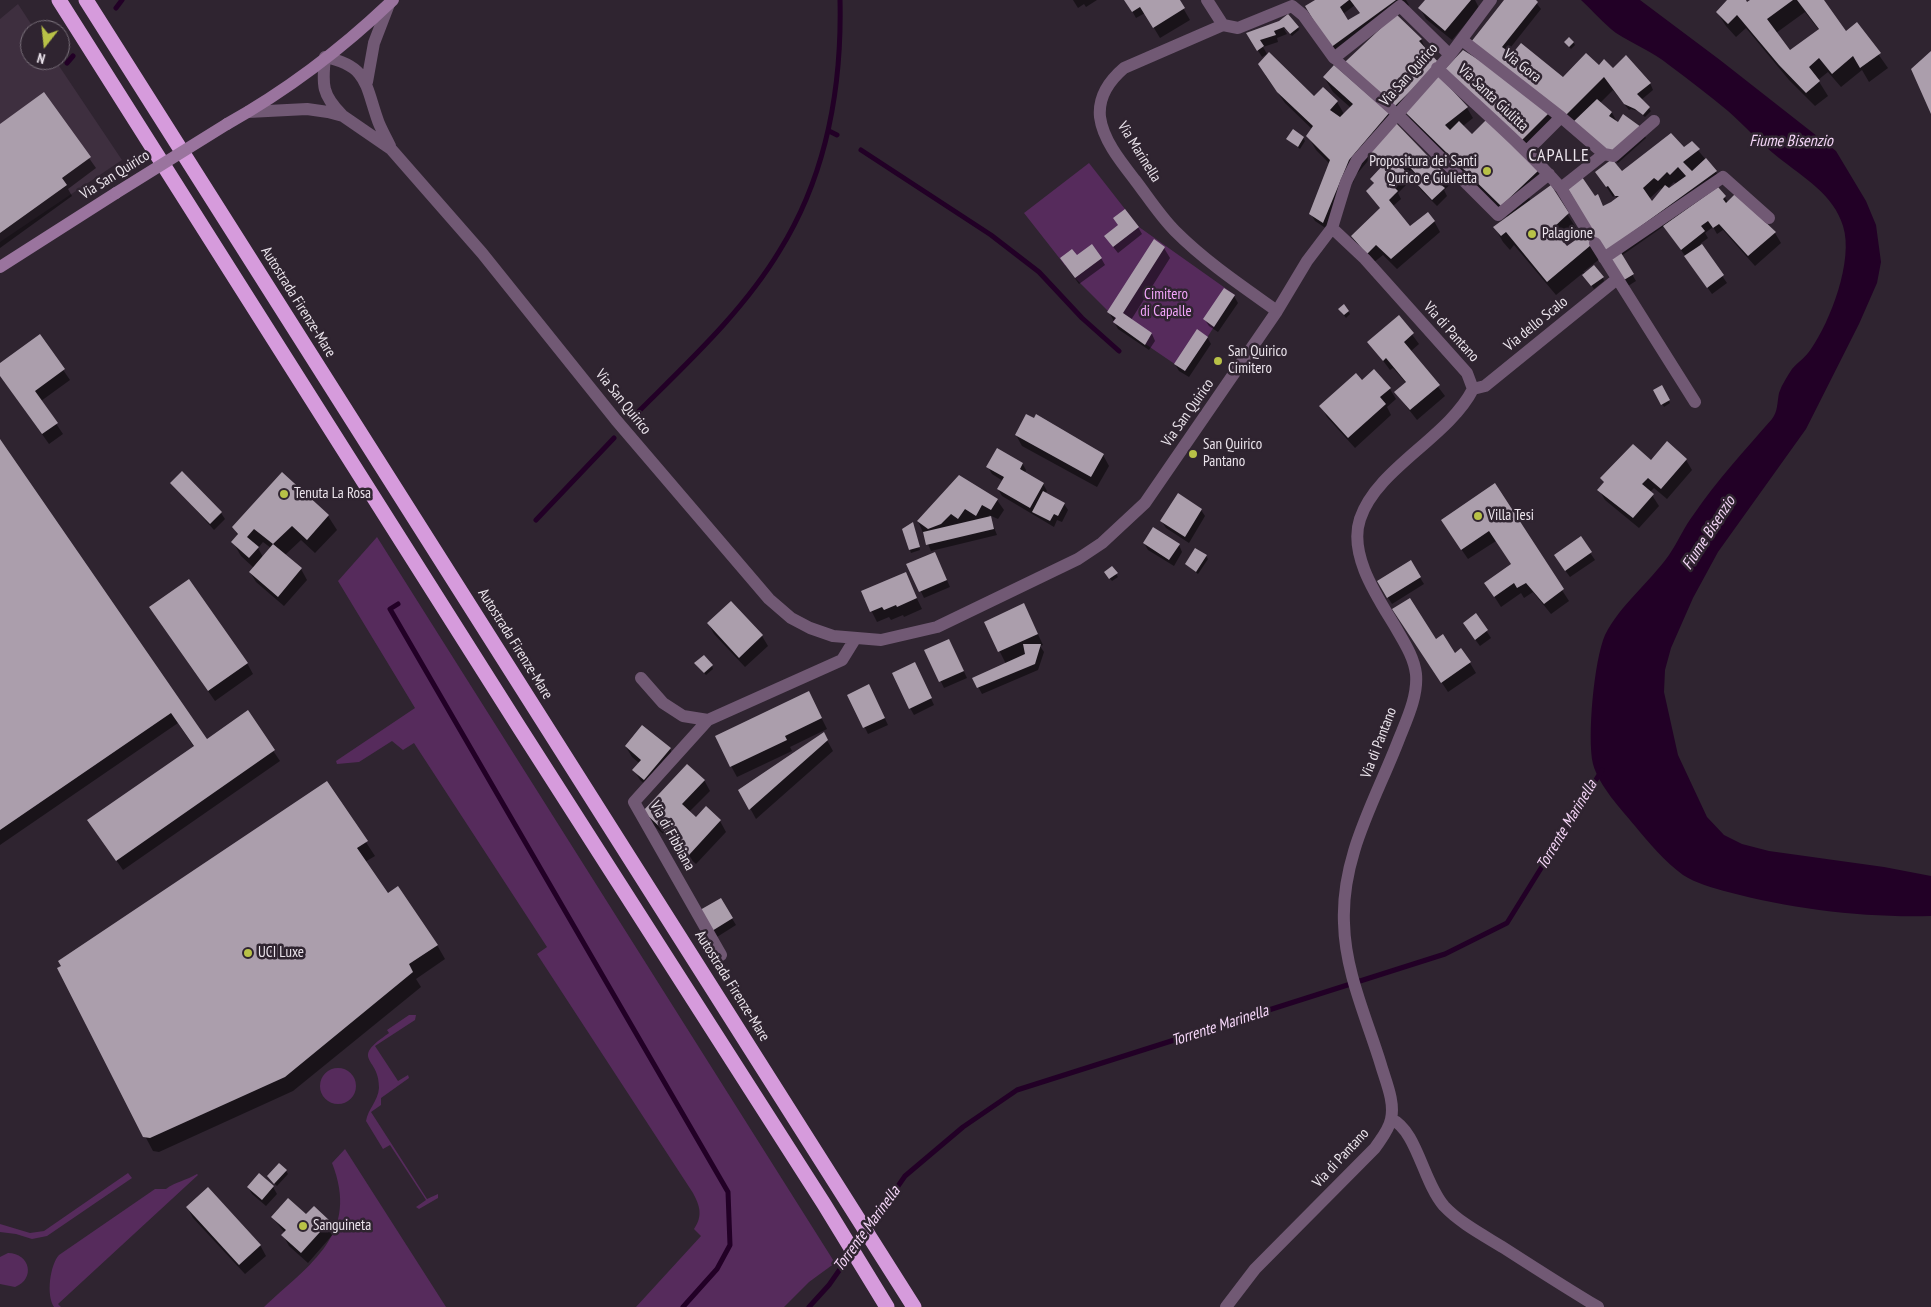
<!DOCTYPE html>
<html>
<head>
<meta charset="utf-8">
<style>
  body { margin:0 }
  #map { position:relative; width:1931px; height:1307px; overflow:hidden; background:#2f2430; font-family:"PT Sans Narrow",sans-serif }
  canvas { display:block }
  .north { position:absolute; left:20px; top:20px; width:50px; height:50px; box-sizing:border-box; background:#2f2430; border:1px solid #7a717b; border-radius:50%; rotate:196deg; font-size:14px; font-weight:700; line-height:20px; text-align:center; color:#ebe4ec }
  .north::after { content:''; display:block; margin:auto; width:18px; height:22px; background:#b8c147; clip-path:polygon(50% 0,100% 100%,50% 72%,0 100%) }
</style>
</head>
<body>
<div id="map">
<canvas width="1931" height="1307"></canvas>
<div class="north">N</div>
</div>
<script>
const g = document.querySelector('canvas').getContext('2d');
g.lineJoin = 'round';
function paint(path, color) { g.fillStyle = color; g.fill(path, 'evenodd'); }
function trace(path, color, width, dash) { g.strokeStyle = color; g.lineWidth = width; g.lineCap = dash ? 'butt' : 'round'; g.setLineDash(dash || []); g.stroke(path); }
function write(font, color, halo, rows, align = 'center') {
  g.font = font + ' "PT Sans Narrow",sans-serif'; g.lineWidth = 5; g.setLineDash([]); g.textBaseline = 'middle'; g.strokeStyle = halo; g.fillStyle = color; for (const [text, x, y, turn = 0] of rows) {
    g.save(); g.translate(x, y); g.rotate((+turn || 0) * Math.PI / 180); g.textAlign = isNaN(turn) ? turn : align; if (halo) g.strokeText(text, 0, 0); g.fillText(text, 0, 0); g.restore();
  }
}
paint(new Path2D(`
  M18,4l17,26h-5v30h25l67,100 -122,82v-223z`), '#3e2f3f');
paint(new Path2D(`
  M1089,163l50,64 96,68 -50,76 -72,-49 2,-4 -40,-40 -51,-65z
  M377,537l458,726 -26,19 -25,25h-148l65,-71 -7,-7c9,-13 6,-23 -1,-36l-156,-239 10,-7 -133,-204 -11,7 -11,-9 -33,21 -22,2 -1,-3 79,-53 -77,-127z
  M409,1015h7l-1,5 -40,26 23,35 10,-6 1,3 -28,20v7l-10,7 56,87 11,-5v4l-19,11 -3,-2 10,-7 -36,-55 -7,4 -17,-28c2,-12 12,-20 13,-33 1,-32 -31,-27 10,-55l-2,-3z
  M320 1086a18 18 0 1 1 36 0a18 18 0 1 1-36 0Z
  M345,1149l101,158h-182c47,-44 96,-73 68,-144z
  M128,1173l4,5 -85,58 -15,3 -16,-5 -16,-2v-8l30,9 14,-2z
  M197,1174l1,1 -140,129 3,3h-7c-8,-12 -4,-42 5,-52l96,-66h11c9,-7 21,-9 31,-15z
  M8,1253c22,0 28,26 7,34l-15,-3v-27z`), '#562b5c');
paint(new Path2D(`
  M1581,0h59l80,60 116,91 30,50 10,24 5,37 -4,21 -18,41 -53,105 -88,123 -25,46 -22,50 -6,22 -1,22 14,63 29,62 17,18 18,9 27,7 115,16 47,9v40c-65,2 -140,-7 -203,-24 -15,-4 -33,-9 -45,-17 -18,-13 -34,-32 -48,-49 -14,-17 -36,-40 -42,-62 -6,-26 1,-104 12,-129 16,-31 44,-52 64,-80 9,-13 15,-28 25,-41 23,-34 51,-64 78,-95 6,-8 5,-16 7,-26 3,-9 8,-16 13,-24 6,-7 14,-12 19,-20 19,-27 43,-89 32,-123 -9,-31 -40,-49 -64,-68 -18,-14 -34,-32 -51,-47 -19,-16 -39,-31 -59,-46 -16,-13 -36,-21 -53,-32 -12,-9 -23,-22 -35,-33z`), '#220026');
paint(new Path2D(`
  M1073,0h24l-11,7 -2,-3 -6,4z
  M1126,0h55l-2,1 11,19 -30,18 -15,-25 -9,5z
  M1318,0h88l3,5 -13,11 25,23 18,39 28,30 6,10 -10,8 13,14 62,31 6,10 -19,10 6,10 19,-14 26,41 -15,14 5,6 25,-17 14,24 -22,17 20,6 1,3 -10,8 -11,-16 -27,22 -42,-50 -4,5 -7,-8 -8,-14 13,-10 -47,-47 -6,-11 -5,-5 -1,2 -37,-35 -6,-11 -20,-7 7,-86 -58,36zM1355,5l6,8 -14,8 -4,-7z
  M1427,0h48l4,8 -27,32 -26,-21 -6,-11z
  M1505,0h29l7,9 -34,43 56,27 36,-13 51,17 3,7 -12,10 10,11 -6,6 -7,-6 -7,-2 -2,1 -16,-20 -13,13 12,10 5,9 23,6 6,10 -28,25 -120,-97z
  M1729,0h15l3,4 5,-4h70l24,32 11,-8 31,44 -19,14 -7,-12 -21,17 -13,-15 -10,8 10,16 -13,10 -26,-26 -43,-52 -10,9 -10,-11 -9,-14zM1805,12l14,18 -29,22 -14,-19z
  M1280,22l18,5 1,3 -7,6 -10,-10 5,8 -10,4 1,4 -15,5 4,7 -5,3 -15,-24z
  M1573,42l2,3 -4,4 -4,-4z
  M1334,67l54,47 7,12 52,52 4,6 -7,6 3,6 -10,10 -16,-16 -4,-7 4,-3 -10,-10 -5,5 4,6 -12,12 3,6 -8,7 17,22 24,-7 6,11 -43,37 -14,-14 -10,8 -15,-16 -6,-10 29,-28 -13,-18 7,-6 -4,-6 11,-12 -9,-12 -17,20 -3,8 -6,-4 -20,50 -12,-8 -4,-7 19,-50 -14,-14 -8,-14 4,-7 -27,-26 -20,-28 49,23 23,4 7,12 7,-6 -18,-16 -9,-15z
  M44,94l52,74 -28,21 4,7 -72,52v-122z
  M1549,113l3,6 -28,29 -31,-27z
  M1303,138l2,3 -5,8 -12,-10z
  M1692,143l24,29 6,11 -5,4 11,15 47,31 6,10 -26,23 -32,-36 -6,4 -4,-7 -8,6 3,5 -8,6 27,39 -15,11 -48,-68 -43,30 15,25 -8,5 -55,-90h25l5,10 14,-7 -2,-4 -2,2 -16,-25 25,1 61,-24zM1674,182l2,2 -10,6zM1661,188l2,2 -11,13 -3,-4z
  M1138,227l4,7 -24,19 -8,-10z
  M1164,248l6,10 -39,62 21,14 3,7 -6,9 -31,-21 -9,-17z
  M1101,258l4,7 -26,19 -14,-19z
  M1234,296l4,7 -20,29 -9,-6 -4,-6z
  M1348,311l2,3 -4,4 -5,-6z
  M1399,317l20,27 -8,7 34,45 -28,24 -22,-28 11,-9 -13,-15 -3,2 -21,-28z
  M40,336l30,44 -29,21 22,33 -14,10 -49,-69v-11z
  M1207,337l4,7 -22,33 -10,-6 -4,-7z
  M1362,382l28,7 6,10 -9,8 4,8 -36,33 -28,-31 -6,-11z
  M1662,387l8,16 -6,4 -9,-16z
  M1016,435l87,20 6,11 -12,21 -75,-41z
  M0,441l207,299 40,-28 33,49 -157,109 -28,-40 99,-83 -16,-24 -178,122z
  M1686,460l6,10 -25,29 -13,-11 -4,4 9,14 -20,22 -34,-28 -6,-10 52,-28z
  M1022,463l4,7 -1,3 18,11 4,7 -2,3 19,10 4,6 -6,12 -5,-2 -3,7 -52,-31 -4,-7 5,-8 -11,-7 -4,-7z
  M282,474l46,42 9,14 -22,23 -14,-13 -16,15 16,14 6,11 -23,26 -28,-24 -6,-10 4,-4 -13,-12 -8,-14 5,-6 -5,-9zM263,542l8,6 -8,9 -5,-9z
  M172,483l49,30 4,6 -11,11z
  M1494,485l75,116 -18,13 -18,-22 -9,6 -3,-5 -20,14 -9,-14 20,-28 -16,-24 -28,18 -20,-29z
  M997,500l7,10 -6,9 -9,-4 8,20 -66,16 -13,-30z
  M1201,510l4,6 -16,27 -23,-15 -4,-6z
  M914,526l6,24 -9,3 -7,-23z
  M1580,538l15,22 -25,17 -11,-15z
  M1144,543l35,2 3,7 -8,14 -26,-16z
  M1206,556l2,3 -10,15 -12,-10z
  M938,560l12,27 -26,11 -16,-33z
  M1410,562l14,22 -32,20 -10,-16z
  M1112,567l6,10 -6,4 -5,-6z
  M905,574l17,35 -18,8 -1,-2 -12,5 -2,-3 -12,5 -15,-30z
  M1024,605l19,40 -3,1 4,6 -6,18 -56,24 -8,-15 32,-15 -21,-42z
  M1476,615l15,23 -11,8 -12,-16z
  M1398,616l72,47 6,10 -28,19z
  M157,618l90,45 6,11 -38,27z
  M708,623l54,13 6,10 -23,21 -31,-33z
  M949,640l18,38 -23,10 -18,-37z
  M698,666h14l1,3 -7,6z
  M918,671l16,34 -20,10 -4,-7z
  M872,692l16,33 -20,9 -19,-39z
  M814,703l13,26 -37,18 2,4 -55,26 -6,-11z
  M823,733l10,18 -77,68 -16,-29z
  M626,747l44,2 6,11 -25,30 -11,-10 -6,-10 5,-7 -7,-6z
  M704,780l6,11 -21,21 7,6 10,-10 14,13 6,11 -30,32 -46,-42 -6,-11z
  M327,783l48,73 -10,6 22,33 50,50 8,14 -29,20 5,8 -128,104 -134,61 -6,-1 -8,-15z
  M720,899l16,26 -19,12 -15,-26z
  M286,1171l2,3 -11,12 -9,-9z
  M248,1187h25l4,7 -11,12 -14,-12z
  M187,1207l73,38 6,11 -21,18 -52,-56z
  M314,1208l15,14 6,10 -27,31 -19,-17 -6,-11 2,-2 -13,-16 34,-1z`), '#0007');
trace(new Path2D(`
  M116,8l6,-8
  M67,63l6,-7
  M829,131l8,4
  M861,150l130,85 48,37 43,46 37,33
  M635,415c51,-51 108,-103 145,-165 47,-76 62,-162 60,-250
  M536,520l78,-82
  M398,604l-8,5 338,583 2,53 -13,24 -34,38
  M809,1307l20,-22 76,-109 58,-49 54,-37 428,-136 62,-31 95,-153`), '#220026', 5);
paint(new Path2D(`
  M1124,0h56l5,8 -32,20 -13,-21 -8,5z
  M1315,0h34l-9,7 8,13 12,-7 -10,-13h46l-66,48 -25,-42z
  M1425,0h46l-26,31 -27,-23z
  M1504,0h32l2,2 -36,45 10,7 9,-11 42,34 23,-24 13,12 5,-6 9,9 13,-13 25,28 -14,11 13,13 -7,8 -8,-6 -11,-5 -20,-27 -39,39 -94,-74z
  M1727,0h19l1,2 3,-2h43l-26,19 23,31 29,-21 -22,-29h27l22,31 11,-9 24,31 -21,15 -7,-12 -21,18 -13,-16 -10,9 11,14 -14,12 -27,-28 -42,-50 -9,9 -12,-12z
  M1288,14l11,13 -9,7 -6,-7 -10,4 2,4 -16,5 4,6 -7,5 -11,-18 33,-12z
  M1396,14l26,25 -3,2 20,22 -45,44 -49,-45z
  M1569,37l5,5 -5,5 -5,-5z
  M1463,50l46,29 41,33 -30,30 -75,-73z
  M1931,51v63l-20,-45z
  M1269,52l45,44 9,-9 15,14 -8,9 10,7 13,-13 -30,-27 11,-12 55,48 -40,47 -26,63 -14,-9 21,-54 -24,-24 7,-10 -36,-34 -19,-28z
  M1438,75l30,32 -23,18 5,5 9,-9 13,13 14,-14 53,50 -38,36 -97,-95z
  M44,92l47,65 -29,21 5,7 -67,48v-109z
  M1597,99l15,13 -3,4 9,6 5,-8 18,13 -30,27 -39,-31z
  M1396,123l52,54 -8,7 5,4 -13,12 -16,-17 4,-5 -16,-17 -3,4 6,9 -13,13 4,4 -9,9 21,26 18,-14 7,9 -44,38 -15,-14 -9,9 -16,-18 29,-28 -14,-17 8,-8 -4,-4 13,-14 -13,-13z
  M1293,129l11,8 -6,10 -12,-8z
  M1671,133l13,14 8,-6 8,8 -17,13 9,9 14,-13 11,13 -112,81 -8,-12 -50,42 -41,-50 -5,4 -8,-9 58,-42 18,28 -17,16 15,17 24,-17 -23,-40 14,-12 13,19 3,-2 5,12 8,-4 8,-6h-4l-7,-10 -2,1 -11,-15 17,-13 10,12zM1678,167l8,9 -17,12 -4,-3 -13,16 -9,-13 11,-10 4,3 9,-9 3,3z
  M1718,187l8,9 -3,3 3,4 9,-9 41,38 -28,24 -29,-32 -6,4 -5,-7 -7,5 4,5 -24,19 -18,-24z
  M1125,209l14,18 -26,20 -9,-11 14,-11 -5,-7z
  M1154,239l11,8 -42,66 29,20 -7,12 -32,-23 3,-4 -9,-6z
  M1092,244l10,14 -27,20 -15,-20 12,-9 5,6z
  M1702,244l22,31 -17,13 -23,-32z
  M1620,251l14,23 -10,6 -14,-22z
  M1594,265l10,12 -13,9 -9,-11z
  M1224,288l11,7 -21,32 -11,-8z
  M1344,304l5,7 -5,4 -6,-6z
  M1399,315l15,18 -10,9 36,43 -30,25 -16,-18 12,-10 -20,-24 -3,3 -16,-19z
  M1197,329l11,8 -23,34 -11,-7z
  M40,334l25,35 -30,22 23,32 -16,11 -42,-58v-13z
  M1374,369l17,19 -11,9 6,7 -38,34 -29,-32 37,-33 6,7z
  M1662,385l8,15 -9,5 -8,-15z
  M1026,414l8,4 2,-4 68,40 -13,23 -76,-42z
  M0,439l207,300 41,-29 27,40 -159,111 -29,-41 107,-74 -23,-33 -171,117z
  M1667,441l20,18 -26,30 -13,-11 -6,6 12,10 -21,24 -36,-28 7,-8 -4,-4 33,-34 18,16z
  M997,448l26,15 -3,6 24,14 -14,25 -33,-19 7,-12 -18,-10z
  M182,471l40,41 -12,12 -40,-41z
  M282,472l47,43 -22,25 -15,-14 -19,18 -19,-15 -7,8 12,10 -10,11 -18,-16 7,-8 -6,-7z
  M959,475l39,24 -7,11 -9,-5 -6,11 -11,-7 -7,10 -7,-5 -10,10 -13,5 -11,-8z
  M1495,483l69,106 -20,15 -18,-21 -9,5 -3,-5 -20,14 -10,-14 27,-19 -22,-33 -28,19 -20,-30z
  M1043,491l22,12 -7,13 -4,-2 -4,7 -18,-9z
  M1178,493l24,16 -17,28 -25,-16z
  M991,516l3,13 -68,16 -3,-13z
  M913,522l7,25 -11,3 -7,-21z
  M1153,527l27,17 -11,16 -26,-17z
  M1581,536l11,16 -27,19 -11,-16z
  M273,544l29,24 -24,29 -29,-25z
  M1195,548l12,7 -11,17 -11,-8z
  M935,552l12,28 -28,12 -13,-28z
  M1411,560l10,17 -34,21 -10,-17z
  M1112,566l6,7 -9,6 -5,-7z
  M906,572l11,26 -20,9 -1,-2 -12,5 -2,-3 -12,5 -9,-21z
  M189,579l59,84 -40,28 -59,-84z
  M1410,598l26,41 7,-5 12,19 6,-5 10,14 -30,21 -49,-74z
  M731,601l32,34 -24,23 -32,-35z
  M1024,603l14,31 -40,18 -14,-30z
  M1476,613l12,17 -13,10 -12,-17z
  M949,639l15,32 -25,11 -15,-32z
  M1023,644h18l-6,20 -58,24 -5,-10 53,-24z
  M704,655l9,10 -9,8 -10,-10z
  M915,662l17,36 -23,11 -17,-36z
  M869,684l16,34 -22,10 -16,-33z
  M809,691l13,27 -37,18 2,4 -57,27 -15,-31z
  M642,725l29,23 -27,32 -12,-10 9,-10 -16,-14z
  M824,732l4,8 -79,70 -11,-20z
  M687,764l18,16 -23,24 14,13 10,-11 15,14 -32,35 -46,-44z
  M327,781l41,60 -11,7 31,45 10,-7 40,59 -29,19 4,8 -128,105 -135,61 -7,-1 -86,-169 4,-2 -3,-5z
  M721,898l12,20 -21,13 -12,-21z
  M279,1163l8,7 -13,14 -7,-8z
  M259,1173l15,13 -12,14 -15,-13z
  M208,1187l53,58 -22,20 -53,-58z
  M288,1198l18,16 8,-8 16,15 -29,32 -20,-18 5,-5 -15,-13z`), '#ab9eac');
trace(new Path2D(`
  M1334,58l62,55`), '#715974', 11);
trace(new Path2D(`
  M1207,0l16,25
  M1462,40l99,77
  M1437,68c42,40 86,77 124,120l43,-34 -43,-37 -33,33
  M367,82l7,-39 15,-39
  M248,112l59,-3 21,3 15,4 48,33 91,104 134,167 153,179 22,19 19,10 23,8 48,4 56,-13 141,-68 24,-16 43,-40 132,-192 30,-50 25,-33 14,-46 11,-22 93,-105 41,-55
  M1396,113l102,102 51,-41
  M342,115c-20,-20 -20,-30 -17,-58 42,9 40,26 52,61 3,10 9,19 13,28
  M1604,154l10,2 40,-35
  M1561,188l26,43
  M1595,243l100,159
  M1604,258l119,-81 46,41
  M1277,311c-35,-25 -71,-49 -102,-80 -15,-15 -27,-34 -40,-51 -14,-18 -32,-40 -35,-63 -2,-20 10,-37 24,-49l99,-43 15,3 54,-22 11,9 31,43 66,-52 50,49
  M1473,389l12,-3 132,-107
  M641,678l22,25 20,13 25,4 134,-60 13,-21
  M708,720l-74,82 87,153
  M1391,1119c26,11 32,63 53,87 16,17 39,29 60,42 31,20 62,40 94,59
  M1226,1307l29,-38 120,-121c6,-9 14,-18 16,-29 4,-17 -5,-37 -10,-54 -14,-46 -36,-93 -37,-142 -3,-67 32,-124 55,-184 8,-20 19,-43 17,-65 -2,-17 -12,-32 -20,-46 -18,-30 -48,-73 -36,-109 17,-51 88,-81 113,-130l-6,-16 -102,-114 -33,-31`), '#715974', 12);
trace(new Path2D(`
  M227,124c59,-33 117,-77 166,-124
  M0,267l116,-74`), '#9a749e', 12);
trace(new Path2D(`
  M59,0l460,727 305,477 63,103
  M86,0l828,1307`), '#d69bdc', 15);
trace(new Path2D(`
  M116,193l111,-69`), '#9a749e', 12);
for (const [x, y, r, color] of [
  [1487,171,5,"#b8c147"],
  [1532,234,5,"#b8c147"],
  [1218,361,5,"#b8c147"],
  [1193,454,5,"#b8c147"],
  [284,494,5,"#b8c147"],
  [1478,516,5,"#b8c147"],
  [248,953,5,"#b8c147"],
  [303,1226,5,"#b8c147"]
]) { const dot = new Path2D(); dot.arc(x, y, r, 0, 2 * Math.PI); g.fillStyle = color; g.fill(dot); trace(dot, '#2f2430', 2); }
write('15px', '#ebe4ec', '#2f2430', [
  ["Via Gora",1522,66,38],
  ["Via San Quirico",1409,75,-48],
  ["Via Santa Giulitta",1493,98,43],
  ["Via Marinella",1139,152,58],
  ["Via San Quirico",115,175,-32],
  ["Autostrada Firenze-Mare",298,302,58],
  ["Via dello Scalo",1536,324,-39],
  ["Via di Pantano",1451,332,48],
  ["Via San Quirico",623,402,51],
  ["Via San Quirico",1188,413,-55],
  ["Autostrada Firenze-Mare",515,644,58],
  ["Via di Pantano",1379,743,-69],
  ["Via di Fibbiana",672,836,61],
  ["Autostrada Firenze-Mare",732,986,58],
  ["Via di Pantano",1341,1158,-47]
]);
write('15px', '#ebe4ec', '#2f2430', [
  ["Propositura dei Santi",1477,162,"right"],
  ["Qurico e Giulietta",1477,179,"right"],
  ["Palagione",1542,234],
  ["San Quirico",1228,352],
  ["Cimitero",1228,369],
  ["San Quirico",1203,445],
  ["Pantano",1203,462],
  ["Tenuta La Rosa",294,494],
  ["Villa Tesi",1488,516],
  ["UCI Luxe",258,953],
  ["Sanguineta",313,1226]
], 'left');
write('15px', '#f2a5fa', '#2f2430', [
  ["Cimitero",1166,295],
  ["di Capalle",1166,312]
]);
write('italic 16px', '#f5d6f8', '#2f2430', [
  ["Fiume Bisenzio",1791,141],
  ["Fiume Bisenzio",1709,533,-57],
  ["Torrente Marinella",1567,825,-59],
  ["Torrente Marinella",1220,1026,-18],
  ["Torrente Marinella",867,1229,-54]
]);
g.letterSpacing = '1px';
write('18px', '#ebe4ec', '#2f2430', [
  ["CAPALLE",1559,156]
]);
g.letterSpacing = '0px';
</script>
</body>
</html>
